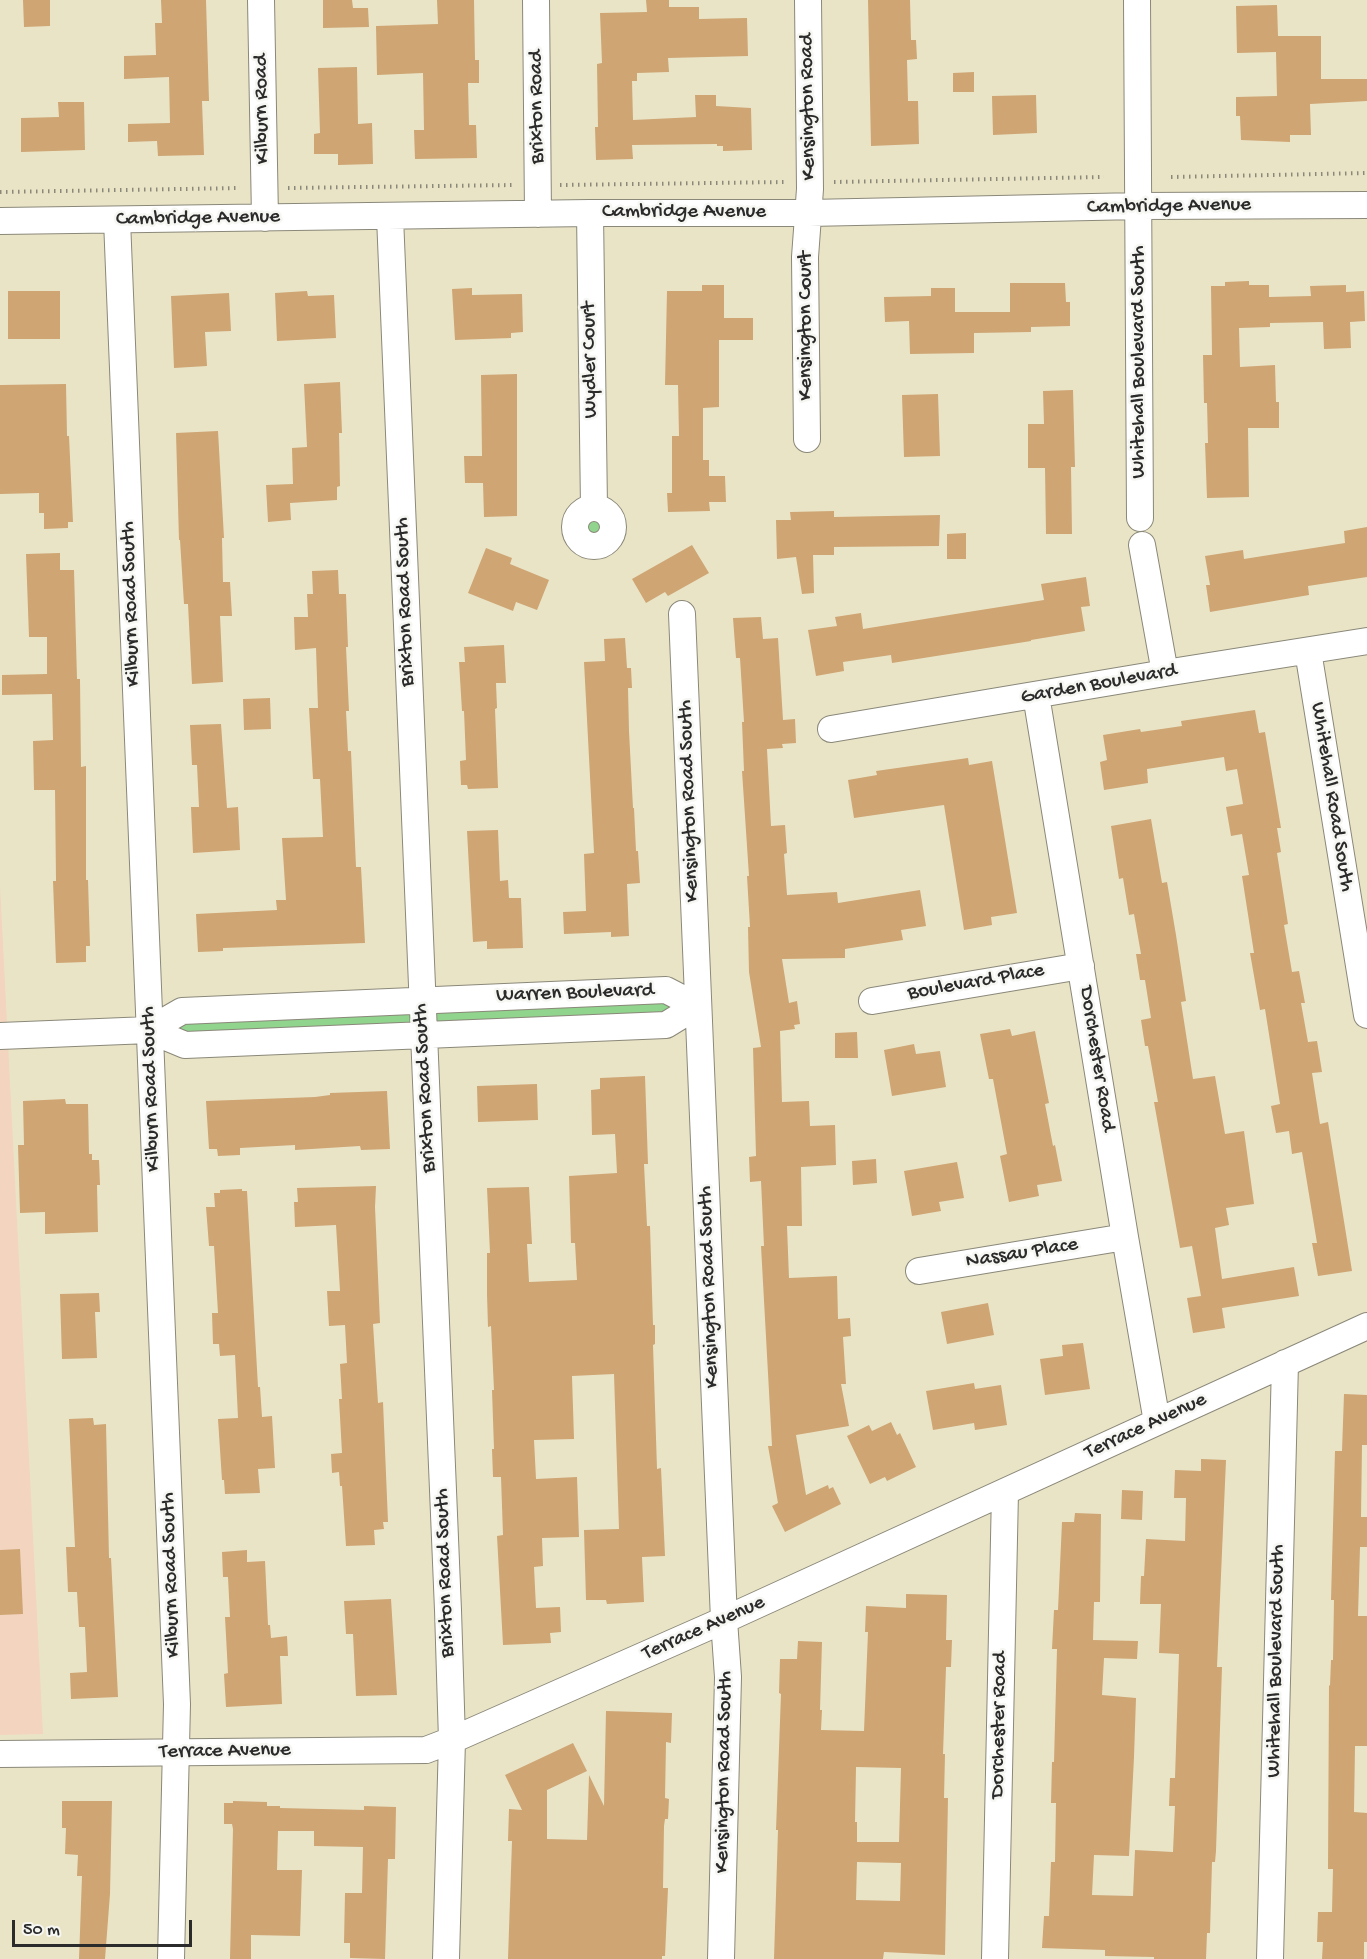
<!DOCTYPE html>
<html>
<head>
<meta charset="utf-8">
<style>
  body { margin:0 }
  #map { position:relative; width:1367px; height:1959px; overflow:hidden; background:#eae4c7; font-family:"Gochi Hand",sans-serif }
  canvas { display:block }
  .scale { position:absolute; left:12px; top:1920px; width:180px; height:27px; box-sizing:border-box; border:3px solid #2b2b2b; border-top:0; padding-left:8px; font-size:18px; line-height:21px; white-space:nowrap; color:#2b2b2b; -webkit-text-stroke:4px #f6f6f2; paint-order:stroke }
</style>
</head>
<body>
<div id="map">
<canvas width="1367" height="1959"></canvas>
<div class="scale">50 m</div>
</div>
<script>
const g = document.querySelector('canvas').getContext('2d');
g.lineJoin = 'round';
function paint(path, color) { g.fillStyle = color; g.fill(path, 'evenodd'); }
function trace(path, color, width, dash) { g.strokeStyle = color; g.lineWidth = width; g.lineCap = dash ? 'butt' : 'round'; g.setLineDash(dash || []); g.stroke(path); }
function write(font, color, halo, rows, align = 'center') {
  g.font = font + ' "Gochi Hand",sans-serif'; g.lineWidth = 5; g.setLineDash([]); g.textBaseline = 'middle'; g.strokeStyle = halo; g.fillStyle = color; for (const [text, x, y, turn = 0] of rows) {
    g.save(); g.translate(x, y); g.rotate((+turn || 0) * Math.PI / 180); g.textAlign = isNaN(turn) ? turn : align; if (halo) g.strokeText(text, 0, 0); g.fillText(text, 0, 0); g.restore();
  }
}
paint(new Path2D(`
  M0,885l43,849 -43,1z`), '#f3d4bf');
paint(new Path2D(`
  M580 527a14 14 0 1 1 28 0a14 14 0 1 1-28 0Z
  M666,990l31,16 -31,19 -481,20 -36,-15 33,-19z`), '#90d48d');
paint(new Path2D(`
  M23,0h27v26l-26,1z
  M161,0h45l3,101h-7l2,54 -46,1 -1,-15 -29,1v-18l42,-1 -1,-46 -45,2v-23l32,-1 -1,-32h7z
  M323,0h29l1,8h15l1,19 -46,1z
  M437,0h37l1,60h4v23h-11l1,42h7l1,33 -62,1 -1,-29h10l-1,-57 -46,2 -1,-49 62,-2z
  M646,0h23v7h30v12l48,-1 1,38 -80,2 1,14 -32,1v8h-5l1,39 63,-3 -1,-22h21v11l35,2 1,42 -29,1v-5h-6v-2l-85,1 1,14 -37,1 -1,-33h3l-1,-63 5,-1 -2,-50 47,-1z
  M868,0h42l1,40h5l1,19 -10,1 1,41h10l1,43 -48,2z
  M1277,5l1,31h43v43h46v22l-57,3 1,31h-21v7l-49,-2 -1,-24h-4v-19l41,-1 -1,-44 -39,1 -1,-47z
  M357,67l1,57 14,-1 1,41 -35,1v-11h-24v-20l6,-1 -2,-65z
  M974,72v20h-21v-19z
  M1036,95l1,38 -44,2 -1,-39z
  M58,102h26l1,48 -64,2v-34l38,-1z
  M1249,281v4h20v12l42,-1 -1,-10 36,-1v7l18,-1 1,30 -15,1 1,26 -27,1 -1,-27 -53,1v4l-31,1 1,39 35,-2 1,37h3v26h-31l1,69 -42,1 -2,-55h3l-1,-40h-3l-1,-48h9l-1,-69h14v-4z
  M1010,283h55l1,19h4v24l-39,1v5l-57,1v20l-64,1 -1,-33 -24,1 -1,-25 47,-1v-8h24v24h55z
  M702,285h22v33h29v22h-34v67l-16,1v52h6v16h16l1,26h-17l1,9 -42,1 -1,-19h5v-57h7l-1,-51h-13l2,-94h35z
  M472,288v7l50,-1 1,38 -12,1v5l-56,2 -3,-51z
  M8,291h52v48h-52z
  M307,291l1,5 26,-1 2,43 -59,3 -2,-48z
  M229,293l2,38 -26,1 2,34 -33,2 -3,-72z
  M517,374v142l-33,1 -1,-34h-18l-1,-27h18l-1,-81z
  M340,382l2,51h-3l1,53 -3,1v13l-47,3 1,17 -23,2 -2,-37 27,-1 -1,-36 15,-1 -3,-63z
  M66,384l1,52h2l4,86h-5v6l-24,1v-16h-5v-20l-39,1v-109z
  M1073,390l2,77h-4l1,67h-26l-1,-66h-17v-44h16l-1,-33z
  M938,394l2,62 -36,1 -2,-62z
  M218,431l6,107h-2l1,44h7l2,34h-12l3,66 -31,2 -4,-80h-4l-4,-64h-1l-3,-107z
  M834,511v6l106,-2 -1,31 -105,1v8h-21l1,38 -12,1 -6,-37 -19,2 -1,-39h15l-1,-8z
  M1367,527v50l-59,9 1,9 -99,17 -4,-27h4l-5,-29 38,-6 1,9 101,-16 -1,-12z
  M966,533v26h-19v-25z
  M692,545l17,28 -41,23 -3,-4 -19,11 -14,-24z
  M486,548l26,10 -2,6 39,16 -12,30 -21,-8 -3,9 -45,-18z
  M60,553v17h14l3,109h3l1,88 5,-1v114h2l2,66h-4v16l-30,1 -3,-82h3l-1,-91h-21l-1,-49 20,-1 -1,-46 -50,1v-20l45,-1v-37h-18l-3,-83z
  M338,570l1,24h7l2,53h-2l3,64h-3l2,40h3l5,116h5l4,76 -142,5v3l-25,1 -2,-38 81,-4 -1,-10h10l-4,-62 41,-1 -3,-58h-7l-4,-71h9l-2,-60 -21,2 -1,-33h14l-1,-23h6l-1,-23z
  M1086,577l4,29 -9,1 4,24 -54,9v1l-139,22 -1,-8 -48,7 1,9 -28,5 -8,-46 29,-4 -2,-9 26,-4 2,16 105,-17 76,-12 -3,-16z
  M761,617l2,22 15,-1 5,82 12,-1 1,24 -14,1 1,4 -16,1 4,77 14,-1 2,28 -3,1 3,41 50,-3 1,11 82,-13 6,36 -25,4 2,10 -58,9v9l-63,1 7,44 8,-2 3,23 -6,1 1,4 -15,2 2,71 27,-1 1,25 25,-1 1,40 -35,2 1,59h-15l2,52 48,-2 1,43 12,-1 1,18 -8,1 3,47h-5l8,42 -53,9 10,60 22,-10 1,4 4,-2 8,17 -56,28 -13,-26 6,-3 -10,-57h4l-11,-200h3l-3,-65 -11,1 -1,-25 7,-1 -3,-108 8,-1 -12,-75 -1,-45h2l-3,-51h2l-7,-105h2l-2,-49h2l-4,-64h-4l-3,-40z
  M625,638l2,30h4l1,20h-4l1,43 4,77h1l2,43h2l2,32 -13,1 2,52 -18,1v-5l-47,2 -1,-22 23,-1 -2,-57 10,-1 -10,-191 21,-1 -1,-22z
  M504,645l2,38h-10l1,25 -2,1 3,79 -30,1 -1,-4h-6l-1,-24 6,-1 -2,-49h-2l-3,-49h6l-1,-15z
  M270,698l1,31 -27,1 -1,-31z
  M1255,710l4,23 6,-1 16,96h-4l4,24 -4,1 11,71 -4,1 8,47 7,-1 6,32h-4l7,39 9,-1 5,31 -10,1 8,51 8,-2 24,149 -34,5 -6,-33h5l-15,-91 -10,2 -3,-23 -13,2 -5,-27 9,-2 -15,-95 -5,1 -10,-57h4l-12,-77 7,-1 -7,-41 -11,2 -5,-29 17,-3 -6,-35 -11,2 -2,-14 -77,12 1,14 -44,7 -4,-28 7,-2 -4,-25 37,-6 1,3 41,-6 -1,-5z
  M221,724l6,84 11,-1 2,43 -47,3 -2,-46h8l-2,-42h-5l-2,-40z
  M968,758l1,7 23,-4 25,152 -26,4 1,8 -28,5 -20,-125 -90,13 -6,-38 29,-5 -1,-4z
  M1151,819l11,64 5,-1 9,53 10,66 -5,1 12,77 22,-3 10,58 19,-3 3,22 7,51 -28,4 3,17 -14,3 7,51 72,-12 5,29 -77,12 3,20 -32,5 -6,-35 14,-2 -9,-50 -12,2 -26,-146h4l-10,-56h-3l-4,-26 10,-2 -6,-38h-5l-4,-26h5l-7,-40 -5,1 -6,-37 -4,1 -8,-53z
  M498,830l2,51 8,-1 1,18h12l2,50 -36,1v-8l-14,1 -6,-111z
  M1010,1029l2,7 23,-5 14,72 -4,1 8,42 2,-1 7,36 -25,4 2,11 -30,6 -9,-46 7,-2 -14,-75h-4l-9,-45z
  M857,1032l1,26h-23v-25z
  M914,1044l2,10 24,-3 6,36 -54,9 -8,-46z
  M645,1076l3,88h-4l3,62h3l3,99h2v19l-2,1 4,124 4,-1 4,88 -23,1 2,45 -37,2 -1,-4h-20l-2,-70 35,-1 -5,-155 -42,2 2,63 -40,1 2,39 41,-2 2,60 -37,1 1,28 -9,1 2,41 24,-1 1,25 -11,1 1,10 -48,2 -6,-109 6,-1 -2,-58h-8l-1,-28h2l-2,-59h2l-3,-64 -3,1 -1,-33v-41h3l-3,-65 42,-1 3,57h-5l2,38 48,-2 -2,-37h-4l-2,-67 48,-3 -2,-39 -23,1 -1,-45 9,-1v-11z
  M537,1084l1,36 -60,2 -1,-36z
  M387,1091l3,58 -29,1 -1,-4 -65,4v-5l-55,3v7l-22,1 -1,-7h-8l-3,-48 109,-4 15,-2v-2z
  M65,1099l1,5h22l1,50h3v6h7l1,25h-3l1,47 -53,2v-22l-25,1 -2,-68h6l-1,-44z
  M876,1159l1,24 -24,2 -1,-24z
  M957,1162l7,36 -25,4 2,9 -29,5 -8,-45z
  M376,1186l-1,21 5,116 -7,1 5,79 5,-1 5,120h-5l1,7 -10,1 1,15 -29,1 -4,-60h-2l-1,-14 -7,1 -1,-19 11,-1 -3,-54h3l-2,-35 7,-1 -2,-38 -16,1 -2,-35h13l-4,-66 -41,2 -1,-25h4l-1,-14z
  M242,1189v2h5l11,196h2l2,30 10,-1 3,52 -17,1 2,24 -35,1 -1,-14h-2l-4,-61 20,-1 -3,-63 -15,1 -1,-12h-6l-1,-31h6l-4,-67h-5l-3,-39h9l-1,-14h6v-3z
  M99,1293l1,19h-5l2,46 -35,1 -2,-65z
  M988,1303l6,32 -47,9 -6,-32z
  M1083,1343l7,46 -45,6 -5,-36 23,-3 -1,-11z
  M974,1383l1,6 26,-4 6,40 -32,5 -1,-7 -41,7 -7,-39z
  M1344,1394l23,1v50h-5l-1,72h6v30h-7l-2,69h9v130h-12l-1,66 13,1v129h-3v17h-42l1,-17h-6l1,-30h14l1,-43h-5l1,-184 1,1 1,-26h2l1,-60h-3l4,-149h7z
  M93,1418l1,7 12,-1 3,134h2l7,139 -47,2 -1,-26 17,-1 -2,-45h-6l-2,-35h-9l-2,-45h9l-6,-128z
  M891,1422l6,13 3,-2 16,34 -29,14 -2,-4 -15,7 -23,-48 22,-11 3,6z
  M1201,1459l25,1 -9,207h5l-6,184 -1,11h-3l-2,71h-3l-1,26h-52v-2l-49,-1v-6l-63,-2 2,-32h5l2,-54h4l1,-59h-5l1,-41h2l3,-113h-5l2,-39h4l4,-88h12l1,-9 26,1 -1,88h-6l-1,38 45,1 -1,18 -33,-1 -2,37 34,3 -2,59 -5,99 -35,-1 -2,40 41,1 2,-46 38,2 2,-46h-6l1,-28h5l4,-124 -20,-1 2,-49h-21l1,-28h3l2,-37 39,2 1,-43h-12l1,-28 26,1z
  M1122,1490l21,1 -1,29 -21,-1z
  M20,1549l3,65 -23,1v-65z
  M247,1550v12l18,-1 3,64h2l1,13 16,-2 1,20h-8l2,48 -56,3 -2,-33 4,-1 -3,-56h5l-2,-40h-5l-1,-25z
  M906,1594l41,1 -1,45h6l-1,27h-5l-3,87h2l-1,44h4l-3,157 -61,-3 -1,7h-109l4,-129h-2l5,-136 -2,-1 1,-34h17l1,-18 24,1 -2,68h2l-1,20 43,1 4,-99h-3l1,-26 40,2zM856,1767l45,1 -2,74h-42v-20h-2zM857,1862l44,1 -1,38 -44,-1z
  M391,1599l6,96 -41,1 -3,-62h-7l-2,-33z
  M606,1711l66,2 -1,30 -5,-1 -1,56 4,1 -1,20h-3l-1,7 -1,62h5l-3,68h-3v3h-154l4,-118h-4l1,-32 13,1 -17,-35 68,-32 14,28 -40,19v49l40,1 2,-65 15,31z
  M62,1801h50l-2,93 -5,65h-26l3,-83h-5l1,-21 -13,-1 1,-26h-4z
  M233,1801l34,1v4h13v2l84,2v-4l32,1 -1,52h-7l-3,100 -35,-1v-15h-6l1,-50h17l1,-46 -49,-1v-15h-36l-1,39h25l-2,66 -49,-1v24h-21l3,-130 -1,-5h-8v-21h9z`), '#cea573');
const minor = new Path2D(`
  M261,0l4,218
  M536,0l2,214
  M1137,0l3,518
  M590,213l4,295
  M390,217l58,1393 4,130 -6,219
  M117,220l60,1484 -6,255
  M0,221l590,-8h219l330,-7 228,-1
  M807,439l-2,-182 5,-68 -2,-189
  M575 527a19 19 0 1 1 38 0a19 19 0 1 1-38 0Z
  M1142,545l23,128
  M682,614l42,1006 4,57 -7,282
  M1308,651l59,364
  M1036,695l89,542 32,185
  M831,729l334,-56 202,-32
  M872,1001l209,-35
  M149,1030l33,-19 484,-21 31,16
  M0,1036l149,-6 36,15 481,-20 31,-19
  M919,1271l206,-34
  M0,1754l426,-4 26,-10 272,-120 643,-294
  M995,1959l10,-467
  M1270,1959l15,-596`);
trace(minor, '#8a8879', 28);
trace(new Path2D(`
  M1171,177l196,-4
  M834,182l270,-5
  M560,185l226,-3
  M288,188l226,-3
  M0,192l240,-4`), '#8a8879', 4, [1.5, 4.5]);
trace(minor, '#fff', 26);
write('21px', '#2b2b2b', '#f6f6f2', [
  ["Brixton Road",538,107,-91],
  ["Kensington Road",809,107,-91],
  ["Kilburn Road",263,109,-91],
  ["Cambridge Avenue",1169,207,-1],
  ["Cambridge Avenue",684,213],
  ["Cambridge Avenue",198,219,-1],
  ["Kensington Court",807,326,-90],
  ["Wydler Court",591,360,-91],
  ["Whitehall Boulevard South",1140,362,-90],
  ["Brixton Road South",406,602,-92],
  ["Kilburn Road South",132,604,-92],
  ["Garden Boulevard",1099,685,-10],
  ["Whitehall Road South",1331,797,81],
  ["Kensington Road South",690,801,-92],
  ["Boulevard Place",976,983,-10],
  ["Warren Boulevard",575,994,-2],
  ["Dorchester Road",1096,1059,81],
  ["Brixton Road South",426,1088,-93],
  ["Kilburn Road South",152,1089,-92],
  ["Nassau Place",1022,1254,-9],
  ["Kensington Road South",710,1287,-92],
  ["Terrace Avenue",1146,1427,-25],
  ["Brixton Road South",446,1573,-92],
  ["Kilburn Road South",172,1575,-92],
  ["Terrace Avenue",704,1629,-24],
  ["Whitehall Boulevard South",1277,1661,-89],
  ["Dorchester Road",1000,1725,-89],
  ["Terrace Avenue",225,1752,-1],
  ["Kensington Road South",725,1772,-89]
]);
</script>
</body>
</html>
